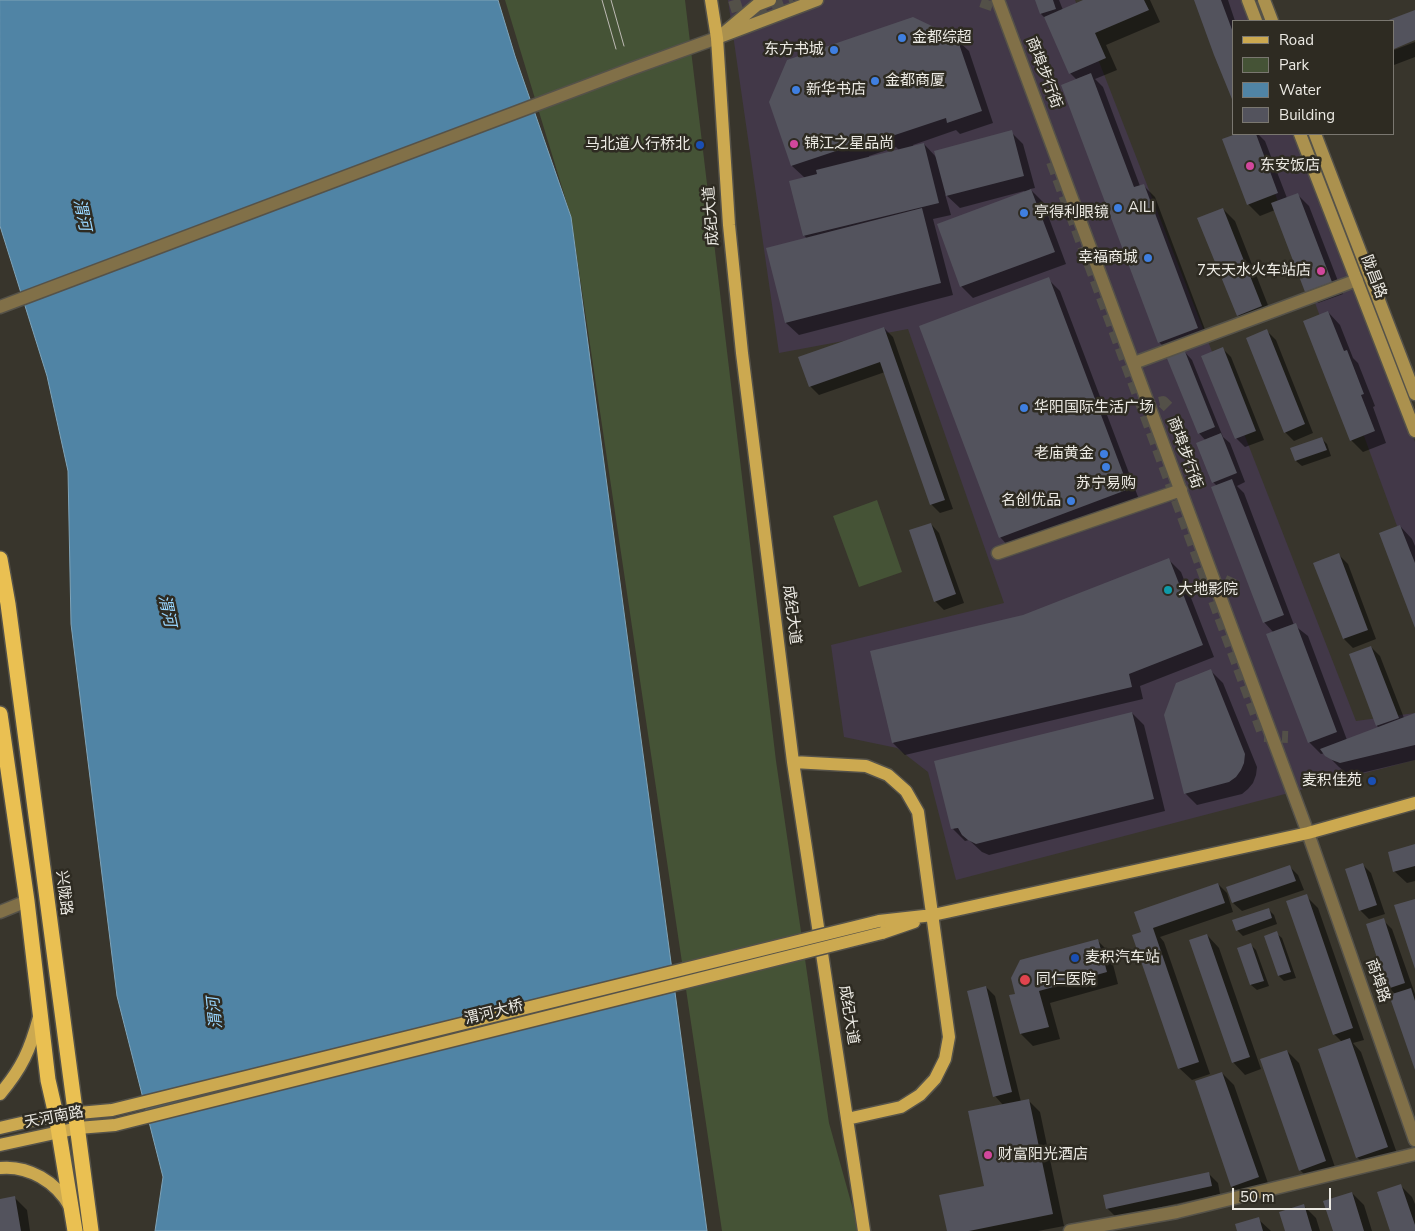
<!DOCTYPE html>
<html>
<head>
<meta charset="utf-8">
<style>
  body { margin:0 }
  #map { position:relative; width:1415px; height:1231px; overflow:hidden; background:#38352c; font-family:"Nunito Sans",sans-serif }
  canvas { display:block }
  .legend { position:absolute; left:1232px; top:20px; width:162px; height:115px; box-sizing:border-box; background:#2e2b22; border:1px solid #7a7770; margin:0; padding:6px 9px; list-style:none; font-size:15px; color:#eceae4 }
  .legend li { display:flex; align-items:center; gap:10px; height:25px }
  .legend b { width:25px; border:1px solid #7a7770 }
  .scale { position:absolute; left:1232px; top:1188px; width:99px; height:22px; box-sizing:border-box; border:2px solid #eceae4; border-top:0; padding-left:6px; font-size:15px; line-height:18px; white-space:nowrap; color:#eceae4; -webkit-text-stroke:4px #2e2b22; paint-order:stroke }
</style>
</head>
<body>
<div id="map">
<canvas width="1415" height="1231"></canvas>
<ul class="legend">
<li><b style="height:6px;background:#cca950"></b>Road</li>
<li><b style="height:14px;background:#455336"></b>Park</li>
<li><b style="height:14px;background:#5084a5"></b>Water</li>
<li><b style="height:14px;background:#53535d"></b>Building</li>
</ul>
<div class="scale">50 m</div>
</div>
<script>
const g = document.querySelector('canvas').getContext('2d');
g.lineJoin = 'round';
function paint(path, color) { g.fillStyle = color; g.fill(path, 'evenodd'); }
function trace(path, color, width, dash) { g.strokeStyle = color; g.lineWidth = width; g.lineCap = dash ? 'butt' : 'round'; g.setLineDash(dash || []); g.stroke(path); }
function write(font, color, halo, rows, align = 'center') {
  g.font = font + ' "Nunito Sans","Noto Sans SC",sans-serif'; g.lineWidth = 5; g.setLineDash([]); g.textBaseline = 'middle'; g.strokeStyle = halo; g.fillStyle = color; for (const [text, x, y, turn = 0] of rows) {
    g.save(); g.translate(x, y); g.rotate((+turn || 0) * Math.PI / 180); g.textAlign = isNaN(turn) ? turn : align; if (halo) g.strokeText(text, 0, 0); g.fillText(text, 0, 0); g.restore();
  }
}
paint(new Path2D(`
  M728,0h347l281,721 59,-8v47l-459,120 -28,-108 -31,-24 -53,-11 -13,-92 173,-42 -96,-274 -129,24z
  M1204,0h52l7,21h-29v59z
  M1253,134h51l111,308v133z`), '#423848');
paint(new Path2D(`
  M505,0h180l91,761 53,362 30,108h-137l-151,-1014z
  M877,500l25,72 -43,15 -26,-71z`), '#455336');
const water = new Path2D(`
  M0,0h498l17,56 56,161 136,1014h-552l8,-54 -46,-181 -46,-372 -3,-153 -21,-95 -47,-150z`);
paint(water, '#5084a5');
trace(water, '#7fa3b8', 1);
paint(new Path2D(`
  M1036,0h23l4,10 24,-10h63l10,22 -54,23 11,25 -22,9 8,8 37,99 3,-1 12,12 54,143 -26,10 9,10 31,77 7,6 15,39 -8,4 7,7 50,132 14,11 39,104 32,-12 -2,-2 -27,-71 21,-8 9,9 24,62 11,-4v46l-62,15 -8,-3 -6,-5 -14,-14 -4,1 -12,-12 -35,-109 -10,-11 -47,-136 -4,-4 -7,-41 -7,-8 -27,-78 -13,-13 -82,-262 -7,-7 -24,-54 -5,-5z
  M1195,0h33l7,21h-1v80z
  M956,39l13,12 24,72 -33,11 -4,-4 -43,15 1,2 10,-3 13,14 74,-26 12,12 12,44 -5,1 13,13 23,62 -93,34 -12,-12 64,-94 -1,-1 -64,17 -15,-14 6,21 -18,4 20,76 -154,40 -13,-12 -19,-74 40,-10 -3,-4 1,-57 -13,-12 -22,-64zM896,147l3,3 -30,8v-2z
  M1415,42v15l-21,8v-15z
  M1240,134h18l7,7 22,57 10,-4 12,12 34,88 -25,9 -12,-12 -31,-81 -15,6 -12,-12 -24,-64z
  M1223,209l12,12 38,97 -23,9 -12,-12z
  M1048,279l12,12 80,211 -128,48 -12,-13z
  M1328,312l12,13 13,33 5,5 17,43 -2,1 13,36 -23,9 -12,-12z
  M884,328l9,9 60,172 -13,4 -9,-9 -46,-132 -66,23 -9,-9z
  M1267,331l9,9 37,93 -19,8 -9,-9z
  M1222,348l9,9 33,83 -19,7 -9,-9z
  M1321,438l6,6 4,12 -29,10 -6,-5z
  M931,524l8,9 25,70 -20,7 -9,-9z
  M1400,526l12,13 3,7v79z
  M1339,555l9,9 28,75 -23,9 -9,-9 -29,-75z
  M1169,560l12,12 33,85 -74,29 3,13 -238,56 -12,-12 130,-126z
  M1211,671l12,12 34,84 -1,8 -3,8 -5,6 -6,5 -45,11 -12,-12z
  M1132,713l12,12 21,86 -176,44 -7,-3 -13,-12 -4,1 -12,-12z
  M1415,846v35l-8,2 -13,-12z
  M1362,864l9,9 14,41 -16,5 -9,-9z
  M1289,866l9,9 6,15 -62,21 -9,-8z
  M1218,884l9,9 6,19 -73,25 4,5 46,132 -18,6 -13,-12 -37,-137z
  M1306,896l12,12 46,132 -11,3 8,9 38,107 -30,10 -12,-12 -15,-115 -8,-8z
  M1268,909l6,6 3,9 -34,12 -6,-6z
  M1383,920l9,9 23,65v74l-20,-74 -6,-6z
  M1276,933l6,5 14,40 -12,3 -5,-5z
  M1207,935l12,13 42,121 -16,6 -12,-13z
  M1098,941l12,12 8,31 -68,19 10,36 -27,7 -12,-12 -10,-38 6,-2z
  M1250,944l6,6 13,36 -12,4 -6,-5z
  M986,987l9,9 26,106 7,-2 12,12 24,114 -26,5h-90l37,-44 18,-82 -8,-9z
  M1287,1051l12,12 38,110 -25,9 -12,-12z
  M1222,1073l12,12 36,104 -26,9 -12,-12z
  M1209,1174l9,9 2,11 -104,23 -9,-9z
  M1400,1185l12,12 3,7v27h-23z
  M1352,1193l12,12 8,26h-38z
  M15,1198l12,12 3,21h-30v-31z
  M1304,1206l12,12 4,13h-33z
  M1258,1219l13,12h-33z`), '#0007');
paint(new Path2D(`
  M1035,0h18l3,9 -16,5z
  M1083,0h61l5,10 -54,23 11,25 -37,16 -25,-57z
  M1194,0h27l13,35v69l-20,-49z
  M1415,10v30l-21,9v-28h-8z
  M913,17l44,21 25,73 -35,12 -1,-5 -60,20 -2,-3 -93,31 -22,-64 18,-42z
  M1091,73l43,114 10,-3 54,144 -40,15 -97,-258z
  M1012,130l12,46 -78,20 -12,-45z
  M1236,134h20l22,59 -31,12 -25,-66z
  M924,143l15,60 -136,33 -14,-55 28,-7 -1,-4z
  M1031,189l24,63 -95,35 -23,-63z
  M1298,193l34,89 -27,10 -34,-89z
  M922,208l19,75 -156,40 -19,-75z
  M1223,208l39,98 -25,10 -40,-98z
  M1049,277l80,212 -130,49 -80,-212z
  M1328,311l16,40 3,-1 17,44 -3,1 14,36 -25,10 -47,-120z
  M884,327l61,173 -15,5 -50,-143 -71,25 -11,-30z
  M1267,329l38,95 -21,9 -38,-95z
  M1223,347l33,84 -21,8 -34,-83z
  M1184,349l31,78 -17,7 -32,-78z
  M1221,433l16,40 -25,10 -16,-40z
  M1322,437l5,13 -32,11 -5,-13z
  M1232,479l52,136 -21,8 -52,-136z
  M931,523l25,71 -22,8 -25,-72z
  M1400,525l15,38v65l-36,-95z
  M1339,553l29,77 -25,9 -30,-76z
  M1169,558l34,87 -74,29 3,13 -240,56 -22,-92 153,-36z
  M1296,623l41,109 -29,11 -42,-109z
  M1371,646l28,72 -23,8 -27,-72z
  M1211,669l34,85 -1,9 -3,7 -5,7 -7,5 -45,12 -20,-79 12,-32z
  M1132,712l22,87 -178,45 -8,-4 -6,-5 -4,-7 -7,1 -17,-68z
  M1415,713v32l-75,18 -8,-3 -7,-4 -5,-7z
  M1415,844v22l-22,6 -5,-20z
  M1363,863l14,42 -18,6 -14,-42z
  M1290,865l6,16 -64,22 -6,-16z
  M1218,883l7,20 -72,25 46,134 -21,7 -46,-134 9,-3 -7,-20z
  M1307,894l46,134 -20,7 -47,-134z
  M1415,899v70l-21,-64z
  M1269,908l3,10 -36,13 -4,-11z
  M1384,918l21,65 -18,6 -21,-65z
  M1277,931l14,41 -13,4 -14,-40z
  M1207,934l43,123 -18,6 -43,-123z
  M1098,939l9,33 -68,19 10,36 -29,7 -11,-39 6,-1 -4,-16 9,-18z
  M1251,943l13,38 -14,4 -13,-37z
  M986,986l26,106 -19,5 -26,-106z
  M1411,988l4,13v69l-26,-75z
  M1350,1038l38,109 -32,11 -38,-109z
  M1287,1050l39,111 -27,10 -39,-112z
  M1222,1072l37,105 -28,10 -36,-106z
  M1029,1099l24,115 -84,17h-22l-8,-36 45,-9 -16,-75z
  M1209,1172l3,14 -106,23 -3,-14z
  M1401,1184l14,41v6h-25l-13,-39z
  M1352,1192l12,39h-31l-10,-30z
  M15,1196l6,35h-21v-32z
  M1304,1204l8,27h-27l-6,-19z
  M1259,1217l4,14h-26l-2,-7z`), '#53535d');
trace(new Path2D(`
  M734,0l6,19 53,-19
  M985,9l3,-9
  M1052,162l212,574 24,1
  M1142,407l21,-5 5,5
  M1207,582l16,-2 11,5`), '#535048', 12, [12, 6]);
const street = new Path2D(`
  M998,0l310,833 107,307
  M0,307l631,-238 86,-31
  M1134,363l223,-83
  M998,553l183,-63
  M0,912l27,-11
  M1070,1231l107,-19 238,-58`);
const secondary = new Path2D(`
  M1248,0l8,21
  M1264,0l8,21
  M725,32l32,-27 13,-5
  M717,38l100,-38
  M1300,134l115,297
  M1315,134l100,260`);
const primary = new Path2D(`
  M711,0l6,38 12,187 13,128 51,409 71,469
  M793,762l73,4 22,9 18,16 12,21 31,225 -4,22 -10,20 -15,16 -19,12 -54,12
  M879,921l54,-6 375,-82 107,-30
  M882,933l32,-11
  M0,1094c22,-26 30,-44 39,-77
  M0,1128l56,-13 56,-5
  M0,1145l78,-17 37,-3
  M0,1168c28,-3 57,14 70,39`);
const highway = new Path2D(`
  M0,559l8,45 83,627
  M0,714l27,187 21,179 8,35 19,116`);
trace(street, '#555249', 15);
trace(secondary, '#555249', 15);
trace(primary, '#555249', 15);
trace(highway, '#555249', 18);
trace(street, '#817048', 12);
trace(secondary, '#ab914e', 12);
trace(primary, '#cca950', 12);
trace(highway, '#eac052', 15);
trace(new Path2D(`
  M602,0l14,49
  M611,0l13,46`), '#bdbab4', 1);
const primaryBridge = new Path2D(`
  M112,1110l767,-189
  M115,1125l767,-192`);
trace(primaryBridge, '#555249', 15, []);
trace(primaryBridge, '#cca950', 12);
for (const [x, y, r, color] of [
  [902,38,5,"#3f7fe0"],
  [834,50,5,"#3f7fe0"],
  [875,81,5,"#3f7fe0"],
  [796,90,5,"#3f7fe0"],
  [794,144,5,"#d1479c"],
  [700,145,5,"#1a4fb4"],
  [1250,166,5,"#d1479c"],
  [1118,208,5,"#3f7fe0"],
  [1024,213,5,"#3f7fe0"],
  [1148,258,5,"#3f7fe0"],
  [1321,271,5,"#d1479c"],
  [1024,408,5,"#3f7fe0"],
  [1104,454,5,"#3f7fe0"],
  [1106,467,5,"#3f7fe0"],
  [1071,501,5,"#3f7fe0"],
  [1168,590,5,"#0f9aa8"],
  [1372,781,5,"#1a4fb4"],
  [1075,958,5,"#1a4fb4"],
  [1025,980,6,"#e0444e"],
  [988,1155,5,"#d1479c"]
]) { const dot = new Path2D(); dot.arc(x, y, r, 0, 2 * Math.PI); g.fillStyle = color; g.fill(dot); trace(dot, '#2e2b22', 2); }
write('15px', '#eceae4', '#2e2b22', [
  ["金都综超",912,38],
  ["东方书城",824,50,"right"],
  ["金都商厦",885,81],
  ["新华书店",806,90],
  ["锦江之星品尚",804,144],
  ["马北道人行桥北",690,145,"right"],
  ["东安饭店",1260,166],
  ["AILI",1128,208],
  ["亭得利眼镜",1034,213],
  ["幸福商城",1138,258,"right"],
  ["7天天水火车站店",1311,271,"right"],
  ["华阳国际生活广场",1034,408],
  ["老庙黄金",1094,454,"right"],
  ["苏宁易购",1106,484,"center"],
  ["名创优品",1061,501,"right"],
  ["大地影院",1178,590],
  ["麦积佳苑",1362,781,"right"],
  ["麦积汽车站",1085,958],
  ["同仁医院",1036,980],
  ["财富阳光酒店",998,1155]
], 'left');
write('15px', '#eceae4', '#2e2b22', [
  ["商埠步行街",1043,73,69],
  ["成纪大道",712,216,-94],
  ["陇昌路",1373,277,69],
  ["商埠步行街",1184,453,70],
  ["成纪大道",791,615,83],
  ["兴陇路",63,893,83],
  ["商埠路",1377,981,71],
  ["渭河大桥",494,1013,-14],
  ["成纪大道",848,1015,81],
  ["天河南路",54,1118,-11]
]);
write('italic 16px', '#99d6ff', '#2e2b22', [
  ["渭河",81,215,78],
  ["渭河",166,611,78],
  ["渭河",216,1013,-96]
]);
</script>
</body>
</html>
